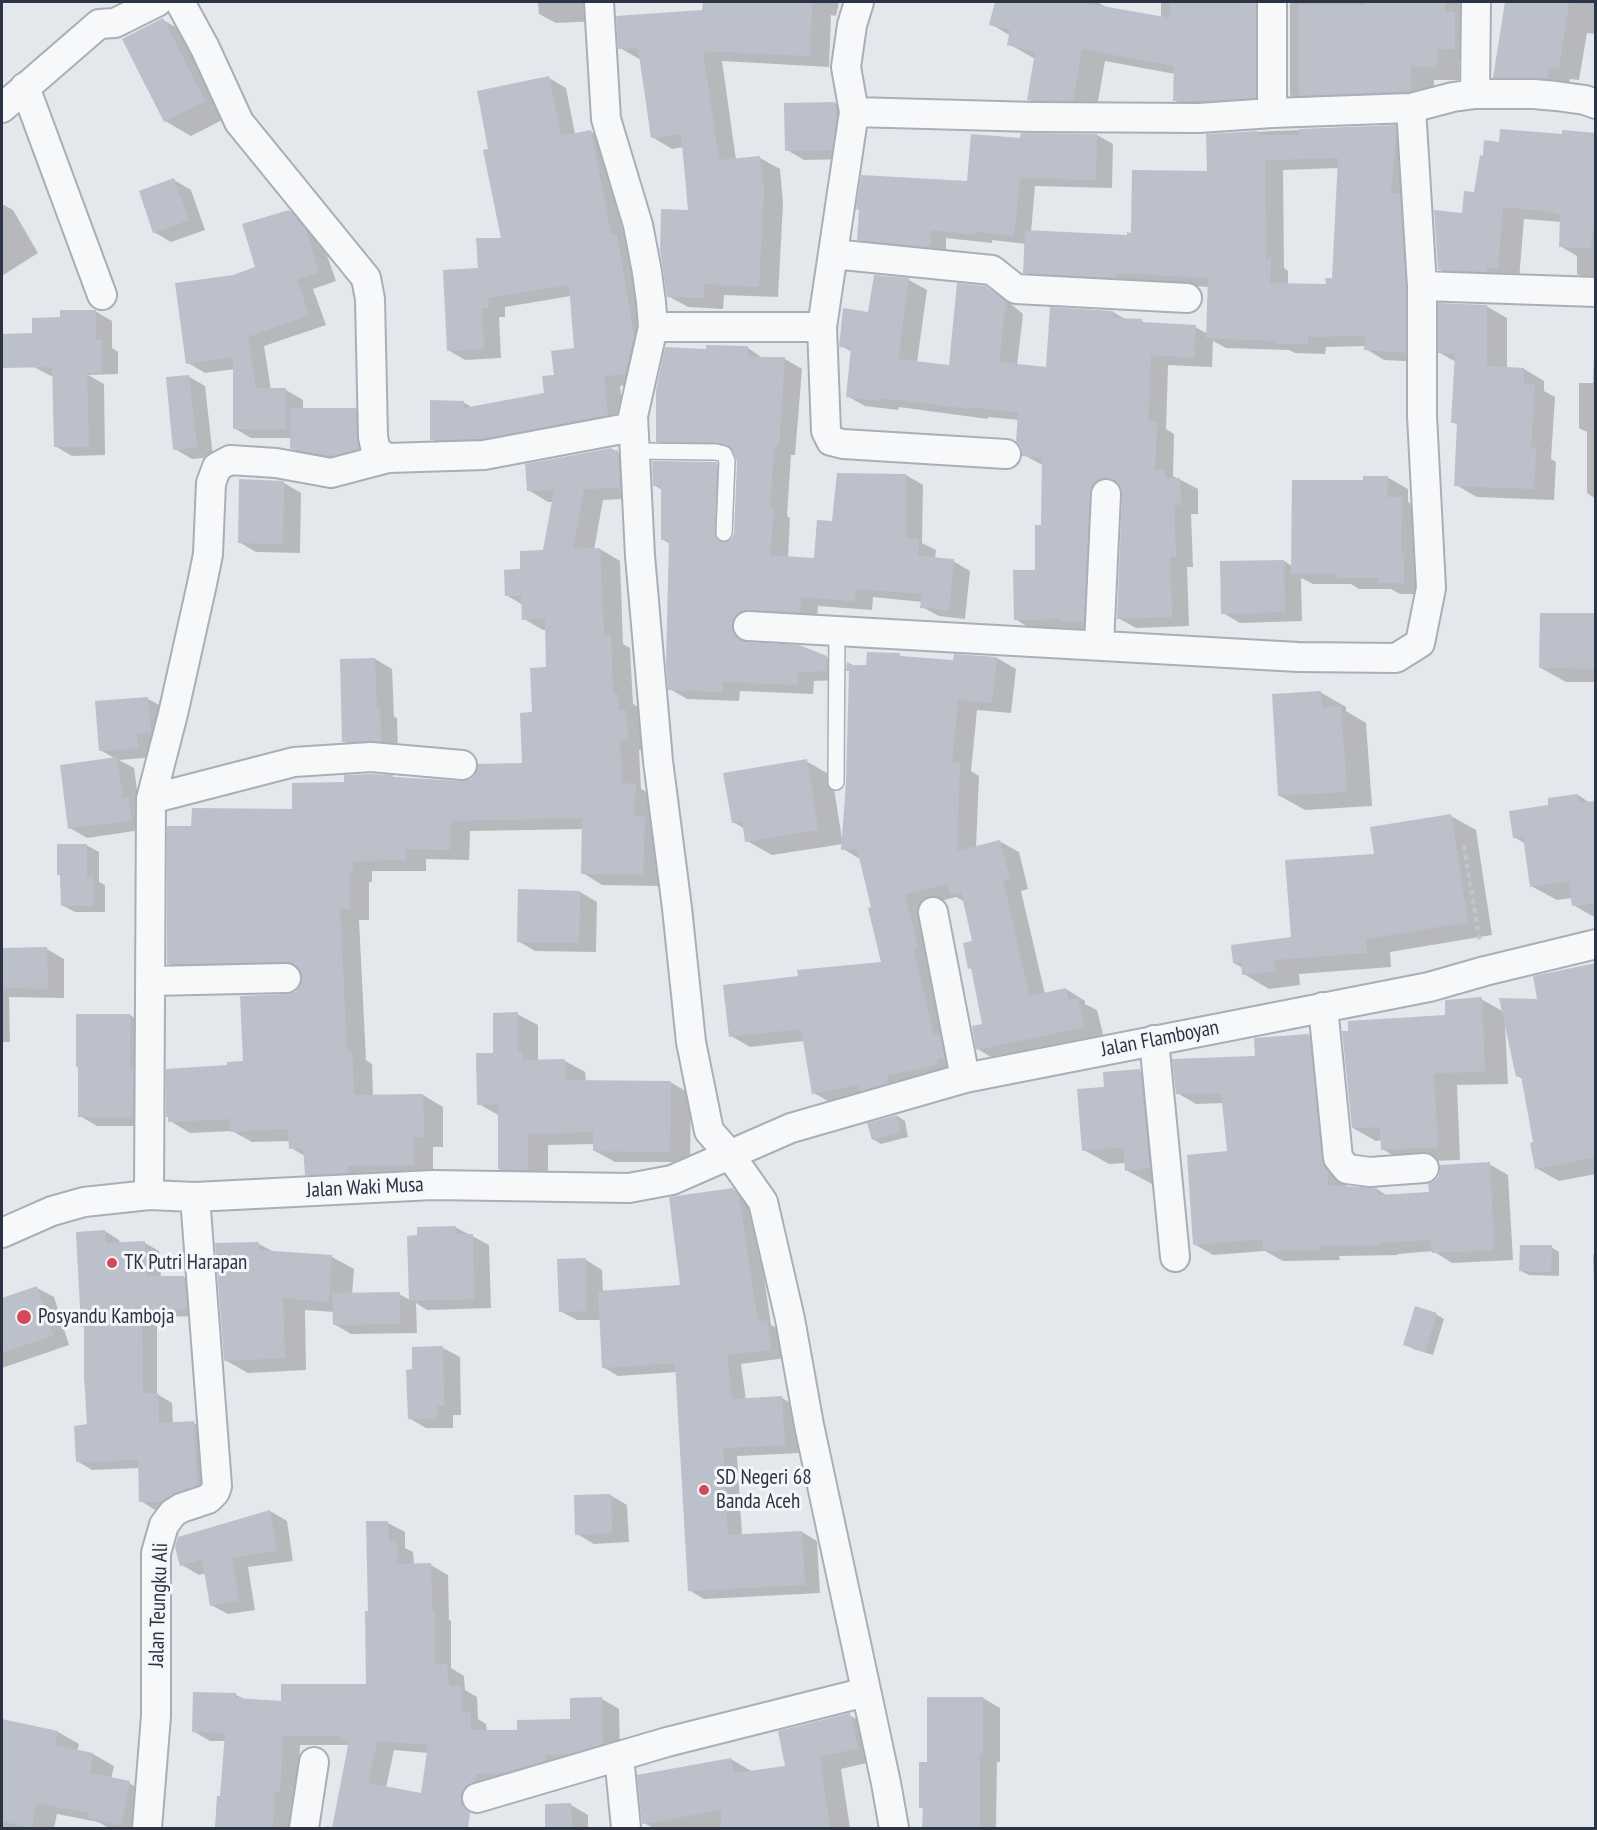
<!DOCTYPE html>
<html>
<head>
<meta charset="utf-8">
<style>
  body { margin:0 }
  #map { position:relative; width:1597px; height:1830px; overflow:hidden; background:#e4e7ec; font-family:"PT Sans Narrow",sans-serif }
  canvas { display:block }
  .frame { position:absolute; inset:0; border:3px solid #2b3445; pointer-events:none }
</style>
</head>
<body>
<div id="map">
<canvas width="1597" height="1830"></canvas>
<div class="frame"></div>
</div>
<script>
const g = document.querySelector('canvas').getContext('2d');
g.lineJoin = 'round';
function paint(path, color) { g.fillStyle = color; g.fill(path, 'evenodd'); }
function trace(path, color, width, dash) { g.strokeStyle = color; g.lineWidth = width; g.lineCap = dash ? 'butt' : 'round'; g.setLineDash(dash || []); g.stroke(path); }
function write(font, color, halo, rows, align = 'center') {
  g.font = font + ' "PT Sans Narrow",sans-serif'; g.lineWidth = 6; g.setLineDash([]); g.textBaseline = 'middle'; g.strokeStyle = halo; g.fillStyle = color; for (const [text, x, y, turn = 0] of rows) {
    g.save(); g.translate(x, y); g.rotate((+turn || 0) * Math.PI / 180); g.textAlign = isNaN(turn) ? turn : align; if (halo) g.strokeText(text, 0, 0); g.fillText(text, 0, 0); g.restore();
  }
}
paint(new Path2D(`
  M538,2h59l1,19 -42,2 -17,-9z
  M767,2h72l-3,14 -5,-1 -2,52 -107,-6 14,99 24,-2 20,11 3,34 -5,94 -54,-2 -1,14 -35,-2 -20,-11 22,-85 -6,-64 -12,2 -20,-12 -11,-77 -21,-12 144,-26z
  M997,2h100l11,6 53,10v-16h125l-8,108 -81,3 -23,-13 1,-26 -70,-13 -9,52h-45l-23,-14 7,-40 -26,-15 2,-8 -20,-12z
  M1290,2h177l11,59h-19v19h-25v24l-121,4 -23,-13z
  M1506,2h90v32l-9,-1 -8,47 -9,-1 -2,11 -53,-1 -20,-12z
  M163,20l25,14 42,82 -39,20 -26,-15z
  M549,78l17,10 9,46 15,-3 18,10 26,104 8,139 -22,2 5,38 -177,25 -17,-10 32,-37 10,6 72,-14 31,-45 -5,-53 -66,11v10h-6l2,41 -36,2 -17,-10 31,-80 24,-31 -13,-89z
  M835,103l17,10 -4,46 -44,1 -17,-10z
  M1395,127l18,10 10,225 -39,-2 -18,-11v-3l-40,1 -1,7 -30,-1 -6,-3 -63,-2 -13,-7 -1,26 -44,-2 -2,64 8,5 -1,42 25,13v25h-7l2,53h-6l2,59 -53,2 -18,-10 5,-130 -6,1 -16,142h-23l-4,-2 -41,1 -18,-11 22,-48 6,-45 1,-60 -20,-11 -5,-35 -31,-3v2l-89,-12 -1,3 -33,-4 -18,-10 5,-44 -11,-6 29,-33 5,-37 34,4 18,10 -10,72 34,4 34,-79 19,11 19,16 -6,52 30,3 4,-60 62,3 14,8 15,1 5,3 48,3 13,7 1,-47 -75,-5h-92l-18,-10 2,-28 -34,-4v3l-46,-5v17l-71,-7 -16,-9 109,-56 54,-44v-4h75l16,9 -1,44 -77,-2 -4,46 97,5 80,-64v-38l65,-4zM1339,168l-6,112 -6,6 -39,-1v-14l-4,-3 -1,-98z
  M1596,134v151l-19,-11v-18l-17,-10 2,-24 -38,-3 -5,61 -59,2 -21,-13 24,-55 12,-21 9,-36 16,-14 63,-7z
  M174,180l17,10 14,40 -34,12 -17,-10z
  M2,204l11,6 25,43 -36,23z
  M289,211l17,10 16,20 14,40 -23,8 13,36 -62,21 7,44h15l17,10v9h52l17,10 1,29 -23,16 -41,-6 -17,-10v-10h-41l-17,-10 1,-59 -30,4 -17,-10 45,-87 24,-8z
  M1486,306l21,12v50l17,1 20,12v10l11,6 -4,62 5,3 -2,38 -77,-3 -21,-12 2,-60 -6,-3 4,-60 -16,-9z
  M1596,309v190l-9,-6v-61l-8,-4v-45h14z
  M95,311l17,10v27l6,4v22l-30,1 16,9 1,71 -33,1 -17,-10 30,-71 -34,1 -17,-9 28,-48z
  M748,348l16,11h21l17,10 -7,86h-4l-4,61 3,2 -2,40 28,1 17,-37 73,-47 17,10 -1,58 14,7 -1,9 18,2 17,10 -5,48 -26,-3 -17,-9v-5l-49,-5 -1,13 -54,-4 -1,15 -69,14 2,9 76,13 18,10 -1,13 -29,1 -1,13 -73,-3 -1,10 -52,-2 -17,-10v-145l-8,-5v-49l-8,-5 63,-21 16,10 -2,70 4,-10 3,-73 -4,-10 -60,-1 -17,-9 50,-90z
  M188,376l17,10 8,71 -21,2 -17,-10z
  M612,449l26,14 1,35 -36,2 -9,50 6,-1 20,12 3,83 7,4 3,56 5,3v11l8,5 1,27h-8l2,39 14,8 7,89 -60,-1 -19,-12 1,-44 -114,2 -1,29 -43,-1v12h-54v11h-3v38h-10l7,140 6,4 1,32 50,-1 20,12v40h-10v29l-107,9 -20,-11 -1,-18 -14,-8 -1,-7 -38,1 -20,-11 -42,2 -20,-12 59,-54 16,-4 42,-67 9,-3 5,-6 3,-9 -2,-6 -114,3 -20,-12 25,-135 101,-17 51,-28 47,-6 69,6 62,-19 11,-50 14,-46 -1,-38h-4l-19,-11 -1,-14 -17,-10 16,-24 22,-19 9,-50h-5l-20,-12z
  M1387,477l21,12v13l14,8 2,84h-24l-9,-5h-32l-8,-5h-38l-12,-6 1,43 -62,2 -17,-10 61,-52 8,5 72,-85z
  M240,481l44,2 17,10 -1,60 -44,-1 -17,-10z
  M1596,615v67h-30l-25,-14z
  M899,655l5,3 51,4 42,-4 19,11 -5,44 -34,-3 -6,61 8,5 -3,72 23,-7 20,11 9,37 -7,2 24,103 21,-5 19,12v3l12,6 7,28 -107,23 -19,-12 6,-24 -11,-55 -3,-2 4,-26 -9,-40 -9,-5 -32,8 39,163 -130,36 -19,-11 -10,-52 -54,6 -19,-11 68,-58 83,-15 -9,-55 -11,-48 -19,-11v-5l-71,11 -25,-14 -2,-12 -12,-7 73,-61 26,15 10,63 25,-172z
  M375,659l17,10 2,48 3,1 1,32 -37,1 -17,-10z
  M1320,692l26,15v4l20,12 6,83 -67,4 -25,-14z
  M148,699l17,9 -10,49 -36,3 15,8 5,37 9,24 -61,9 -17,-10 46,-69 -16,-9z
  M1578,795l12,8 6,-1v116l-23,-13 -1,-7 -15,2 -26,-14 -5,-42 -12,-7 36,-30z
  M1451,816l25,14 16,105 -102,17 1,15 -92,7 1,11 -31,4 -25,-15 -1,-6 -9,-5 59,-25 83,-83z
  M86,845l13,7v30l6,3v27h-30l-13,-7z
  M580,892l17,10 -1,50 -61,-1 -17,-10z
  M2,949h45l17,10v39l-55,-1 1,45h-8z
  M1481,999l23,13 92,82v80l-37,7 -23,-13 -1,-25 -12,-64 -6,-3 -10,-50h-2l3,58 -51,1 3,75 -55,2 -23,-13v-9l-6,1 -23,-13 93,-111z
  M517,1014l21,11v36h27l20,11 1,10h84l21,12 -1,68h-75l-20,-11v-7l-47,1v36l-28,-1 -21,-11 1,-53 -21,-12 16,-50z
  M130,1015l16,10 3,101h-52l-17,-10v-48l-3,-1z
  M1309,1036l19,11 12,125 6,11v5l31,1 11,7 42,-3 59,-29 19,11 5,85 -61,3 -19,-12 -35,3v1l-59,1 1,4 -57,1 -18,-10 -52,4 -19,-11 34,-92 -4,-49 -28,1 -19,-11z
  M1140,1071l26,14 9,97 -23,2 -26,-14v-7l-17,1 -25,-14 22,-62z
  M897,1116l8,5 3,16 -27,7 -8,-5z
  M732,1189l16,9 6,9 17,118 11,6 4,27 -45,6 5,36 36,-2 15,9 2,46 -62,3 5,80 60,-4 15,9 3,52 -116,6 -15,-9 -12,-218 -59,4 -15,-9 -2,-47h-24l-17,-9 26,-51 16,10 1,22 79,-5z
  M455,1227l34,18 2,63 -64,2 -11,-7 1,30 -66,1 -17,-10v-12l-29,-2 1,60 -58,3 -23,-13 34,-116 15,8 58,5 22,12 -2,26 47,-1 11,6z
  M105,1231l14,9 1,4 25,-1 14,8 2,26h23l15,9 2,30 -44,1v77l15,9 1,21 21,-1 15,8 2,62 -34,16 -22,1 -14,-9 -1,-33 -48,2 -15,-9 12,-36 -3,-98 -3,-1z
  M1551,1247l8,5v24l-30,-1 -8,-4z
  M1593,1255h3v53l-1,-1z
  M37,1288l17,9 15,48 -67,23v-69z
  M1416,1308l21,7 7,4 -11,36 -20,-6 -8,-5z
  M443,1348l17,9 1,58h-8v13h-27l-17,-10 5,-47z
  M610,1495l17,10 2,37 -35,2 -17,-10z
  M270,1511l17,10 6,40 -45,6 7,43 -27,4 -17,-9 -5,-32 -7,2 -17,-10 -3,-26z
  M368,1523h20l17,9v16l8,4 1,13h17l17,10 1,45 2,1v47l13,8 1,14 12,7 1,22 8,5 1,7h32l53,-10 30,-22 17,10 1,44 -142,51v8l-39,-6 -7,-4 -5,26h-101l1,-2 6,2 17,-83h-50l-3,56h-5l-2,27h-74l2,-30h4l4,-57h-16l-17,-10 43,-36 10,5 37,3 84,-17 2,-74zM394,1750l34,3 -6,45 -36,-10z
  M983,1698l17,10v54h-3l-1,65 28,1h-101l1,-19 -4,-2 8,-44z
  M849,1715l22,12 8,33 -38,9 9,59h-197l-9,-5 87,-64 22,13 34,-5z
  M2,1720l56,12 21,12 -2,7 16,3 21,12 -3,13 18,4 21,12 -7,33h-34l-11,-6 -41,-8 -3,14h-52z
  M546,1805h25l17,10v13h-41z`), '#0003');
paint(new Path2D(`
  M703,2h109l-2,54 -107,-5 16,109 41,-4 4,35 -5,96 -54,-3 -1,14 -37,-1 -7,-47 1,-41 27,1 -7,-76 -30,4 -13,-90 -20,1 -2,-33 86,-6z
  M995,2h85l90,16v-14l86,-1v95l-58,3h-25l1,-35 -92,-17 -9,52 -46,-1 8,-48 -28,-7 3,-15 -21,-5z
  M1365,2h80v10h10v37h-18v18h-26v24l-112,5v-92l66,1z
  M1505,2h64l-10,67 -10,-1 -1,11 -55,-1z
  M163,18l42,83 -41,21 -42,-83z
  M549,76l12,60 30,-6 20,104h6l17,103 -9,37 -21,2 4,39 -126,24 -52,1v-40l34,1v7l80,-15 -2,-17 12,-1 -3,-24 23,-3 -5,-63 -81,13 1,10h-7l2,41 -37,2 -4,-81 35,-2 -2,-30h25l-18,-88 5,-1 -11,-58z
  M835,102l2,14 -5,34 -47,1 -1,-48z
  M1396,125v10l-5,58 9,1 6,93v66l-42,-3 1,-14 -57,1v7h-33v-3l-69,-3 2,-60 -92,-5v5l-93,-5 2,-43 102,5v-3l4,1 1,-63 75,1 -1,-37 51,-3v4h42v-6zM1338,158l-6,120h-7l1,6 -56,-1 1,-24h-5l-1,-99z
  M1500,129l62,5v-4l34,3v65l-5,50 -32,-1 1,-33h-6l1,-2 -52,-5 -5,61 -11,-1v5l-49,-2 -4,-60 28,3 2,-22 10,1 6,-37 3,1 1,-16 15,2z
  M1021,133l76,1 -1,46 -76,-2 -6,58 -38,-4v3l-45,-5 -1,17 -73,-7 2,-30 -3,-1 5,-34 106,6 4,-47 49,4z
  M174,178l15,42 -36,13 -14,-42z
  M289,210l17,20 13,42 -22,8 12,35 -61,22 8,51h30v41h-53v-72l-47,7 -11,-81 58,-8 22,-8 -13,-43z
  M874,275l35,3 -11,81 51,6 8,-82 29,3 20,16 -7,60 47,5 4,-60 63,4v7l29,1v3l54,3 -2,33 -43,-3 -3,66 9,1 -2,48h10v8h15l1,27h-7l2,52h-6l2,60 -55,2 5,-124 -1,-8 -6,-7 -9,-2 -7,1 -7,6 -2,8 -6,129 -26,-1v-2l-44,1 -1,-50h22v-45h6l1,-67 -20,-2 -1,-9 -5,-6 2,-28 -47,-6v2l-90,-11v3l-35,-4 5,-49 -12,-1 4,-39 25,4z
  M1438,303l49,2v61l37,2v15l11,1 -4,64 5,1 -2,40 -80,-3 3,-63h-6l4,-69 -17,-1z
  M60,310h36v30h6v33h-15l2,74h-35l-2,-80 -50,1v-34l30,-1v-15l28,-1z
  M706,345l42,1v11h37l-6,90 -5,-1 -4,61h4l-4,48 44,3 3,-38 15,1 5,-48 69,1v64l13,1 -1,17 36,3 -5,51 -29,-2 2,-14 -66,-5 -1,12 -54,-4 -1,15 -51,-2 -8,1 -6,6 -3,7 1,9 6,6 8,3 52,3 28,11v15l-29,1 -1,13 -74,-3v10l-55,-2 -2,-27 3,-123h-8v-54h-8l-1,-25 65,1 -2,75 4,4 5,2 8,-4 2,-6 3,-72 -6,-14 -15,-5h-60v-52l9,-43 41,2z
  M189,375l8,72 -24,3 -7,-73z
  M291,408h65l1,29 2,12 -26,7 -43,-7z
  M612,448v3l6,-1 2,38 -36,1 -11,60 27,-1 4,87h7l2,59h5l1,16h7l2,29 -8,1 2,43 14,1 -2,32h11l-2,59 -62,-1 1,-56 -131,3 -1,29 -44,-1v11l-54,1 1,10h-4l1,38h-10l7,142h5l2,44 69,-1 1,43h-11l1,28 -66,1v7l-43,2 -2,-27 -14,1 -1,-20 -58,3v-13l-62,3v-5h-2v-48l61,-4v-3l16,-1 -3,-65 47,-2 8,-2 5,-6 2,-8 -2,-9 -7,-6 -7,-1 -119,2v-138h24l1,-18 100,1v-26l52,-1v-7l27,-1 22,1v2l68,4 10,-2 4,-4 3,-11 44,-1 -2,-50 12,-1 -2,-44 16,-1 -1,-48 -23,1 -1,-24h-16l-1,-26 16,-1v-18l23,-1 11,-60 -27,1 -2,-27z
  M1363,476h25l-1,21h15l-1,56h3v30h-26v-5h-41v-5l-46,1 1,-94h71z
  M239,479l45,2 -1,63 -45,-1z
  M1284,560l1,52 -64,2 -1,-53z
  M1540,613h56v56l-57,-1z
  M867,652l33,1v3l53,4 1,-6 43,3 -5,46 -34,-3 -6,63h8l-3,88 43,-11 10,38 -7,2 26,115 1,1 36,-8 2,12 10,-2 7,29 -109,23 -4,-24 10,-2 -11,-56 -3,1 -5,-26 9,-2 -11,-49 -11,3 -3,-11 -42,10 13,53 -5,1 21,87 6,-1 4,24 -7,1 1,5 -51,12 2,7 -29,8 -2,-6 -46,9 -11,-65 -72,8 -6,-52 75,-9 -1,-6 84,-8 -13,-54 3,-1 -14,-58 -16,1 5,-68 3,-111h-3l1,-9 6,3h13z
  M375,658l2,49h3l1,34 -39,1 -2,-83z
  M1321,691l1,17 19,-2 6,86 -69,4 -6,-102z
  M148,697l3,35 -14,2 1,14 -39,3 -4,-50z
  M117,757l6,41 5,-1 4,23 -64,9 -8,-64z
  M807,759l11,71 -73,12 -3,-21 -10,2 -9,-50z
  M1578,794l1,8 17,-1v102l-24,3 -3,-25 -39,6 -7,-50 -10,1 -4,-27 39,-6v-7z
  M1451,814l17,108 -102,17 1,14 -93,7 2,11 -34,4 -1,-12h-8l-2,-18 60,-8 -6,-77 89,-6 -4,-27z
  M57,844h30v33l6,-1v30h-32l-1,-31h-3z
  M518,889l62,2 -1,52 -62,-1z
  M47,947l1,42 -46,-1v-40z
  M1596,963v194l-61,12 -5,-26 3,-1 -12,-66 -5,1 -17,-79 38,1 -4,-23z
  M1482,997l3,75 -51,1 4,74 -57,3 -1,-23 -28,1 -10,-97h6v-10l97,-6v-15z
  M518,1012v40h5v8l42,-1 1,21 105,1 -1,71 -77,-1v-19l-65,2v36l-30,-1v-65l-21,1 -1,-52h17v-40z
  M76,1014h54v56h3v47h-55v-50h-2z
  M1309,1034l13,126 6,11v14l49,3 1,7 51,-3 -1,-8 6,-3 5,-5 1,-11 50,-3 4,88 -62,3 -1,-13 -52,3v2l-58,1v4l-58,1v-12l-70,6 -6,-90 40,-4 -6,-58 -45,1 -4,-35 83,-3 -1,-18z
  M1140,1069l10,99 -25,3 -2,-24 -41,4 -5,-62 27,-2 -1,-15z
  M897,1115l4,17 -29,8 -5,-17z
  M733,1188l6,9 19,125 9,-2 4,30 -44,5 5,44 50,-3 3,49 -62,3 5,87 74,-4 3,54 -117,6 -13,-228 -73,5 -4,-77 82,-6 -11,-88z
  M455,1226l1,8h17l1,65 -65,2 -2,-65 10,-1v-8z
  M105,1230l1,13 39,-2 2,35h37l3,33 -45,1 1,83h15l1,30 35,-2 3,64 -21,7 -15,10h-22l-1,-42 -62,2 -2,-36 13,-2 -3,-48v-50l-3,1 -5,-95z
  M259,1242v8l73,5 -3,47 -46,-4 2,60 -61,3 -9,-118z
  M1520,1245h32l-1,27 -32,-1z
  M586,1258l1,53 -28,1 -2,-53z
  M37,1286l16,50 -51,17v-55z
  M400,1292v32l-67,1 -1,-32z
  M1415,1306l22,7 -12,39 -22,-7z
  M443,1346l1,60h-7v13h-29l-2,-49 6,-1v-22z
  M611,1494l1,39 -37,2 -1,-40z
  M270,1510l7,41 -45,7 7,43 -29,5 -8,-47 -22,7 -5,-19 3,-10z
  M366,1521h22l1,20h8v23l34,-1 1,47h3v55l12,-1 2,22h12l1,27 8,-1 1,18h46v-10l53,-1v-21l32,-1 1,47 -39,11h-19v6l-43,12 -26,1 -1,7 -9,5 -5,9v8l4,6 5,4 -2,15h-136l17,-88 -10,-1v-3h-56l-3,56h-5l-2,36h-58l2,-32h3l5,-63 -33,-1 1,-40 43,1v5l45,3v-17h85l-1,-73h3zM377,1741l51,4 -7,48 -53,-10z
  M927,1697h56v57h-3v74h-58l1,-20h-4v-46h8z
  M850,1713l8,35 -38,9 10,71h-109v-18l-79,14 -5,-49 94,-17 3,15 51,-7 -7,-35z
  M2,1719l56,12 -3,14 38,8 -3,20 40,8 -9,44 -33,-7 1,-5 -53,-10 -4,25 -30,-7z
  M571,1803l1,25h-27v-24z`), '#bbc0ca');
const lane = new Path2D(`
  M634,451l82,1 8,2 3,7 -3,72
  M836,782l1,-152`);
const street = new Path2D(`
  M180,2l25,46 34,74 127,156 4,21 3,138 3,14 12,7
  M599,2l7,117 32,106 9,47 4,30 2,25 -20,89 7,140 18,205 19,147 14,134 18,89 21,24 33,47 27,117 19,106 77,358 8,45
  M1272,2v111
  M25,87l77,208
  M1475,94l1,-92
  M2,108l97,-84 16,-1 42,-21
  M854,112l181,5 164,1 73,-5 139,-5 42,-11 22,-3h59l22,2 29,4 11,4
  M833,254l159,16 24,19 171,9
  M1422,286l174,6
  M653,327h169l32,-215 -8,-45 6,-42 7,-23
  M822,327l4,104 5,10 12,3 163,10
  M748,626l550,31 98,1 24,-15 11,-55 -9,-172v-130l-11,-178
  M1099,645l7,-151
  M151,799l22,-85 29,-130 6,-30 3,-71 6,-16 13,-7 46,3 55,10 57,-15 96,-3 149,-28
  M933,912l32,166
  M151,981l135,-3
  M1323,1007l15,151 9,11 23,3 54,-4
  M1154,1040l21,217
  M149,1195l2,-396 143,-37 77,-5 91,8
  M2,1233l50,-22 32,-9 65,-7 46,2 238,-12 196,3 43,-8 119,-52 174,-50 464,-91 56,-16 111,-27
  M619,1756l7,72
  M477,1798l190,-56 199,-50
  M147,1828l9,-112v-163l8,-28 9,-12 8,-5 27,-9 7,-7 2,-6 -22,-289
  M304,1828l10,-66`);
trace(lane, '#a9aeb7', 18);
trace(street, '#a9aeb7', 32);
trace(new Path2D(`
  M1464,846l16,97`), '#c2c5cb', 4, [4.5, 4.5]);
trace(lane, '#f7f8fa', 15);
trace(street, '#f7f8fa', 28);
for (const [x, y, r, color] of [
  [112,1263,6,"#d1495b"],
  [24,1317,8,"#d1495b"],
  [704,1490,6,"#d1495b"]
]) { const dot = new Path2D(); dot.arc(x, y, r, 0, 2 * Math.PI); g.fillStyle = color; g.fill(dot); trace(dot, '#f4f6f9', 2); }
write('21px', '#2b3445', '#f4f6f9', [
  ["Jalan Flamboyan",1160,1039,-11],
  ["Jalan Waki Musa",365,1188,-3],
  ["Jalan Teungku Ali",159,1605,-88]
]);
write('21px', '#2b3445', '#f4f6f9', [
  ["TK Putri Harapan",124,1263],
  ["Posyandu Kamboja",38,1317],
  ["SD Negeri 68",716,1478],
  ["Banda Aceh",716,1502]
], 'left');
</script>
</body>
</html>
